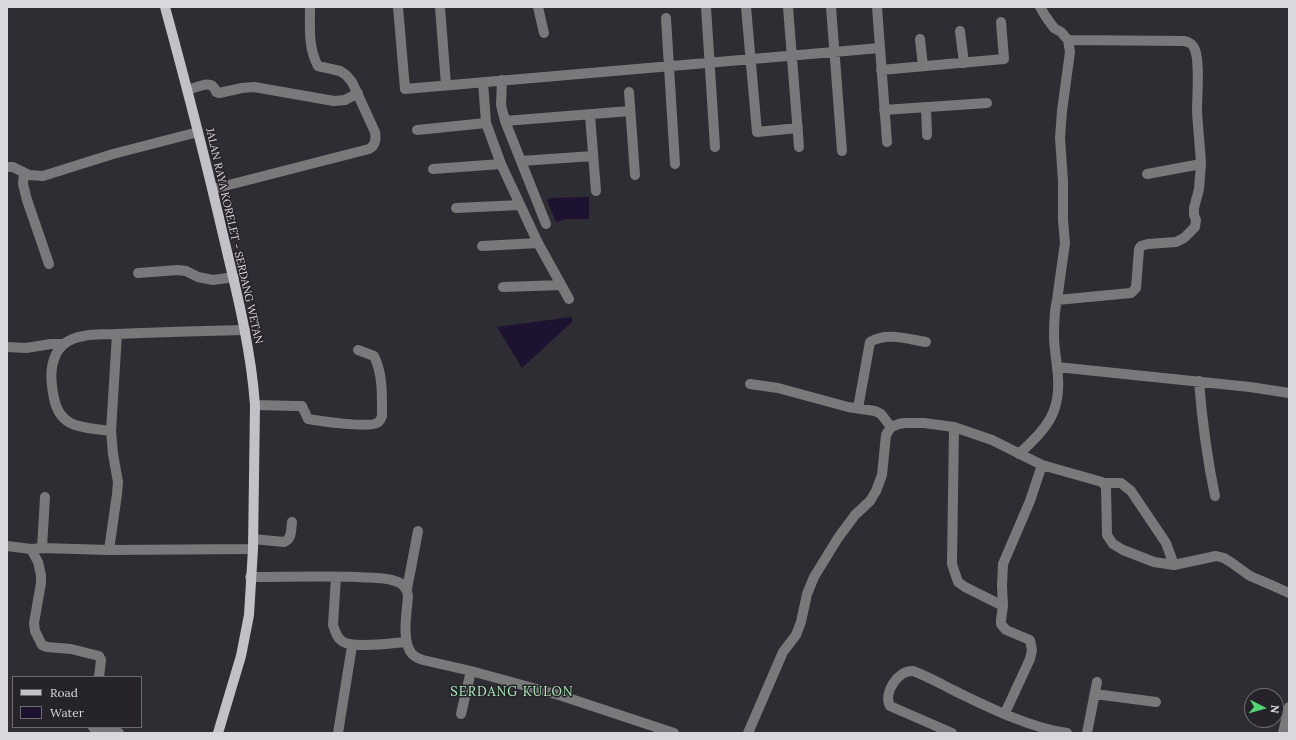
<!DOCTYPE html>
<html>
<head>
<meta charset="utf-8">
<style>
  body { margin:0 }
  #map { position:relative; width:1296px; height:740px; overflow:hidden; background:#2f2d34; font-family:Lora,serif }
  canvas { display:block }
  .frame { position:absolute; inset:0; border:8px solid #d9d8dc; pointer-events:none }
  .legend { position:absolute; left:12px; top:676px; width:130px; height:52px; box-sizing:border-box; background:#26242a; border:1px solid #6e6c71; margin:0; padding:5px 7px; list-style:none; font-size:12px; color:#d9d8dc }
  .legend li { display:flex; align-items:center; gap:8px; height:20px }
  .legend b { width:20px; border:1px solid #6e6c71 }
  .north { position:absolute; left:1244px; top:688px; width:40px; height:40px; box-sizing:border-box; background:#26242a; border:1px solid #6e6c71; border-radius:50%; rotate:96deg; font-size:11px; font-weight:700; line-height:16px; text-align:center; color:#d9d8dc }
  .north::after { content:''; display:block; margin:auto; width:14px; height:18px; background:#51d673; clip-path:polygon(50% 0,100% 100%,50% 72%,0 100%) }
</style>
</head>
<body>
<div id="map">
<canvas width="1296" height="740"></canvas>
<div class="frame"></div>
<ul class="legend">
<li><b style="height:5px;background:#c3c1c8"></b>Road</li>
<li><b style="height:11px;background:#1d1230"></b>Water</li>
</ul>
<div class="north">N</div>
</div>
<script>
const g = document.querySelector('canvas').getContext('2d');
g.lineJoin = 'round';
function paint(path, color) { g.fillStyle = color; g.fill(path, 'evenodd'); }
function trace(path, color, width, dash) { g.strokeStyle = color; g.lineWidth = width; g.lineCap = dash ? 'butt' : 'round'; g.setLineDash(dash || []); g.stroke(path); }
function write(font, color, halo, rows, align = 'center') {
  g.font = font + ' Lora,serif'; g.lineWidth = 3; g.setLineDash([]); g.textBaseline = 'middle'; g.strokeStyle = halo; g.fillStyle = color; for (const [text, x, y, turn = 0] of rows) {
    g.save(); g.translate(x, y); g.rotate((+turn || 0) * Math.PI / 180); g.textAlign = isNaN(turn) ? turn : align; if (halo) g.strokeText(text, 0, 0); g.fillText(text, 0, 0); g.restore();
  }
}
paint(new Path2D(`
  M589,197v22h-23l-10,3 -9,-22 2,-2z
  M571,317l2,4 -51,47 -25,-41z`), '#1d1230');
trace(new Path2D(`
  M398,7l7,82 475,-41
  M440,7l6,78
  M538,7l6,26
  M706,7l9,140
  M746,7l11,125 41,-4
  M788,7l11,140
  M831,7l11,144
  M877,7l10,135
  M666,18l9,146
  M960,31l4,32
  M920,39l3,27
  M1068,40l116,1c6,1 9,3 11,9 5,12 2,46 2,61 1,18 3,35 4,53l-54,10
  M881,70l123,-11 -3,-37
  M502,80l-1,25 4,16 41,103
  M483,82l3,41 15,41 37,79 31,56
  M188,90c10,-3 25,-12 28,2l3,1 23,-5 12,-1 80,14 11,-1 13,-7
  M629,92l6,83
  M926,107l1,28
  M884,110l103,-7
  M590,115l6,76
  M505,121l125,-10
  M417,130l69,-7
  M521,161l72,-5
  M7,167h6l16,8 14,1 70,-22 85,-22
  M433,169l68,-5
  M24,173l-1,11 4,16 22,64
  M213,189l156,-40c7,-4 7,-10 6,-17l-23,-50 -6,-7 -6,-4 -22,-5c-10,-18 -8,-39 -8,-59
  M456,208l64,-3
  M482,246l56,-3
  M138,273l40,-3 8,1 12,6 15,3 21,-3
  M503,287l58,-2
  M1057,300l74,-7 5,-5 3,-39 2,-3 7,-2 28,-2 8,-4 11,-11 1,-7 -2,-5v-7l5,-19 2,-25
  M7,347l19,1 25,-4h13
  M1057,367l193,20 39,6
  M1199,381c3,39 8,77 16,115
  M750,384l28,4 70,19 27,4 6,3 10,13
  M255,405l42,1h5l6,13c11,2 60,9 69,4 3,-1 4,-4 5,-7 0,-20 1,-42 -8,-60l-16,-6
  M858,408l12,-66c17,-10 37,-3 56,0
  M954,427l-2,137 6,18 7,5 38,19
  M111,431c-26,-4 -51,-1 -57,-33 -4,-18 -5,-41 10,-54 5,-4 13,-7 20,-8 11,-3 22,-1 33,-2 43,-2 85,-3 128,-4
  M1019,454c30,-28 44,-44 38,-87 -1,-11 -3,-20 -3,-31 0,-12 0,-24 3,-36l8,-57 -2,-23v-39l-3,-43 2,-27 8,-59 -2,-12 -7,-8 -7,-4 -8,-11 -6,-10
  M1104,483h17l10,8 35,52 8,22
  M253,539l31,3c8,-3 7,-12 8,-20
  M7,546l24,3 7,13 3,13v8l-7,40 1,8 7,14 5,2 24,2 28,7 2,4 -2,17
  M42,548l3,-51
  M31,549l11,-1 67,2 144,-1
  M109,550l8,-56 1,-12 -5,-28 -2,-23 6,-97
  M250,577c36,0 72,-1 108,0 12,1 26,0 37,4 8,2 12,7 13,15 -1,16 -7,45 4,58 3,3 8,5 11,6l48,11 91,25 112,37
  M336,577l-3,48c2,6 4,13 9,16 9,8 51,2 64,1
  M407,589l11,-58
  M1095,694l61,8
  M1005,713l25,-54 2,-9 -2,-10 -24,-10 -5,-6v-4l2,-14 -1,-20 1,-22 27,-63 12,-36
  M461,714l10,-43
  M93,727l3,3 23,3
  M338,733l14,-87
  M748,733l35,-81 13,-17 5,-13 6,-28 7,-17 24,-39 17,-23 15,-14 6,-10 6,-16 4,-40 5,-8 8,-3 6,-1h19l30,4 38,13 50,25 60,17 4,5 1,48 6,9 10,6 31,12 20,3 42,-9 8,2 8,5 18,13 19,8 20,9
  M952,733l-62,-27c-7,-13 8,-36 23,-35 14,5 28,13 42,20 33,16 75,37 112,42
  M1087,733l10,-51
  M1283,733l6,-26`), '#79787b', 10);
trace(new Path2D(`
  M165,7c21,77 41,154 59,232 13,54 27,110 31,166l-2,144 -4,66 -8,41 -23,77`), '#c3c1c8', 10);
write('11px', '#d9d8dc', '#26242a', [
  ["JALAN RAYA KORELET - SERDANG WETAN",234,236,77]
]);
g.letterSpacing = '1px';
write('13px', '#abedb6', '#26242a', [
  ["SERDANG KULON",512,692]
]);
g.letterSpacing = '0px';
</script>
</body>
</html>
